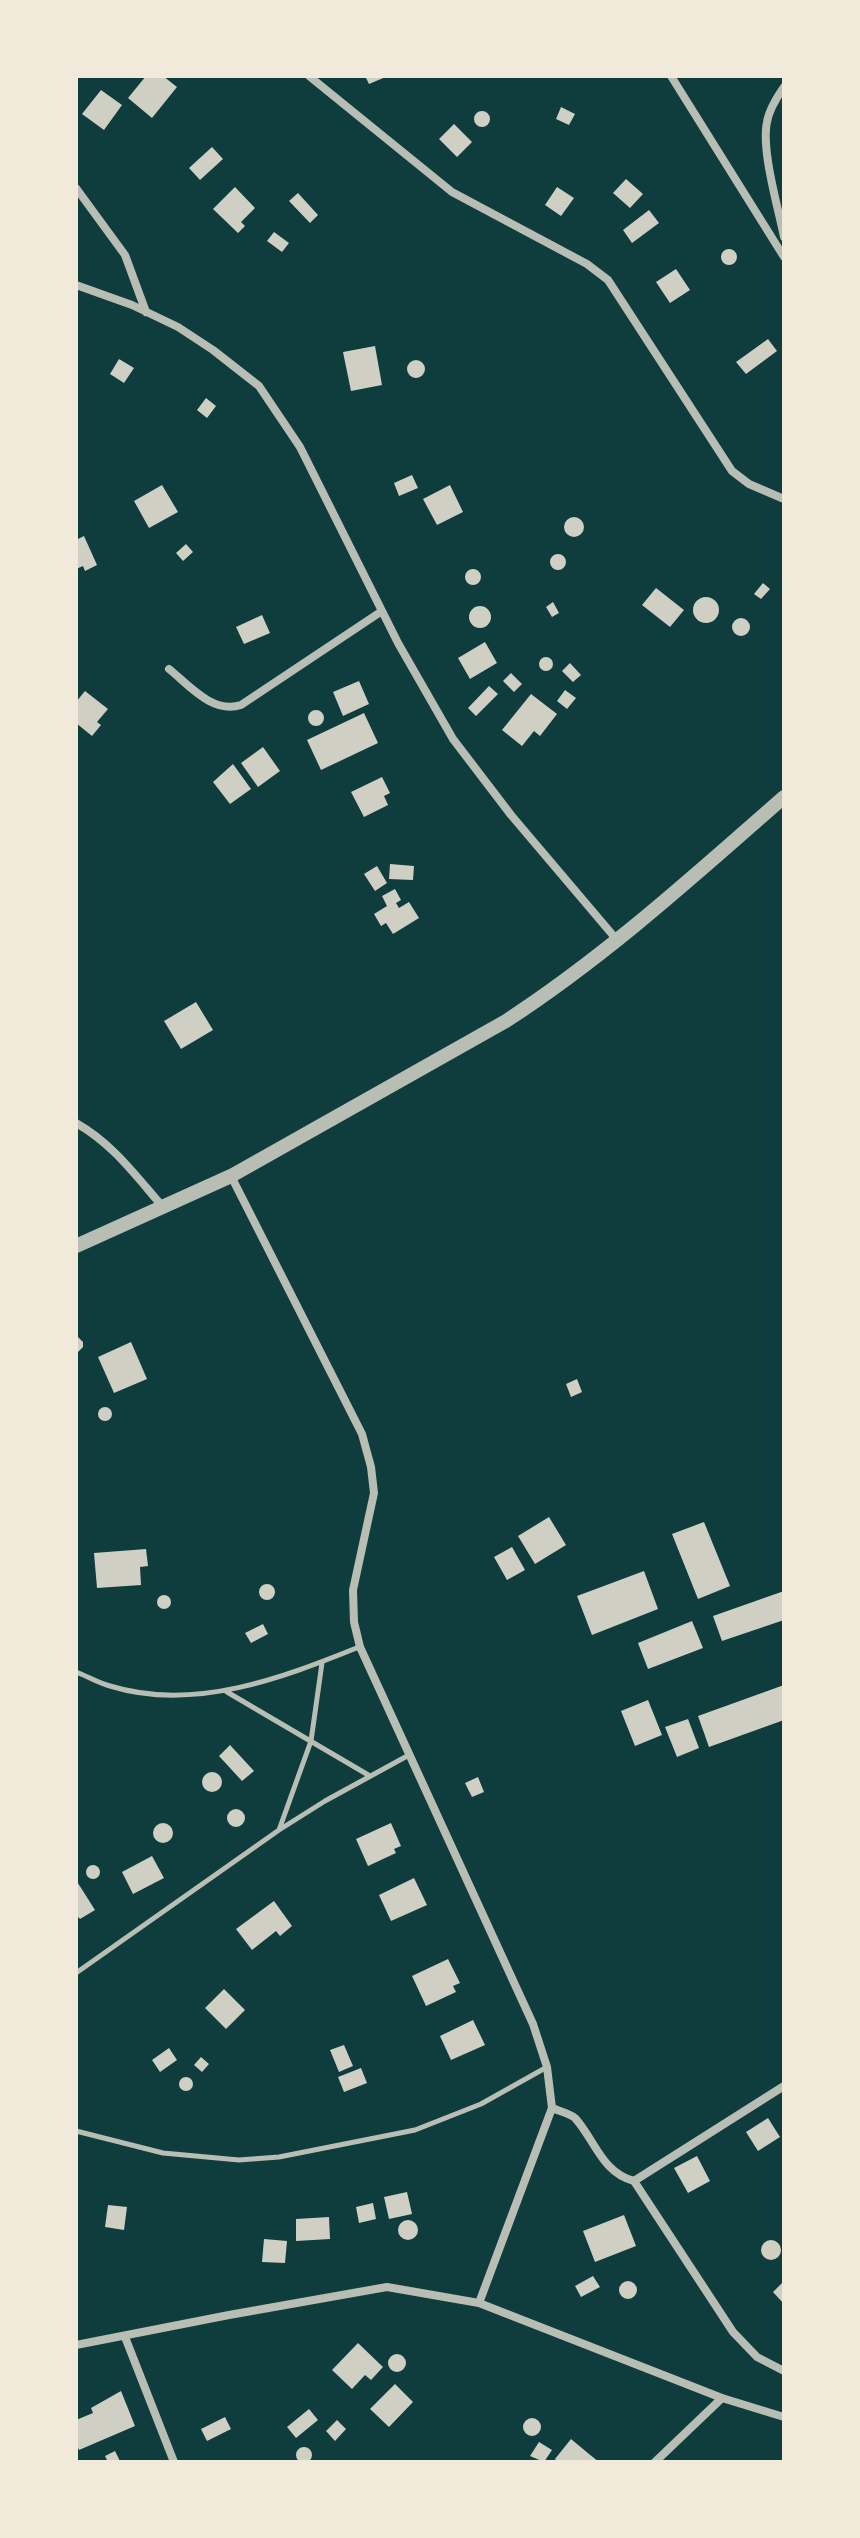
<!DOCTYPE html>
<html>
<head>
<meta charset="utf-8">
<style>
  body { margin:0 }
  #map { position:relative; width:860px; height:2538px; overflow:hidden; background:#0f3d3e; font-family:"Fira Sans Condensed",sans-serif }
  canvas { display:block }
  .frame { position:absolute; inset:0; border:78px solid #f1e9da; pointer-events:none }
</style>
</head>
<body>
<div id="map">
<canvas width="860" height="2538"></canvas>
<div class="frame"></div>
</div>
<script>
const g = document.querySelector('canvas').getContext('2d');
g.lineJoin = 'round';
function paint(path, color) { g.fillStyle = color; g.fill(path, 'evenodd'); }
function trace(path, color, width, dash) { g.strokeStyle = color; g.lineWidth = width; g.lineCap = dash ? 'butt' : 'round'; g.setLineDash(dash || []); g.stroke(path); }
paint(new Path2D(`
  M146,76h17l14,11 -25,31 -24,-20z
  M365,76h23l-19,8z
  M101,90l21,15 -18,25 -22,-16z
  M561,107l14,7 -6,11 -13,-6z
  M474 119a8 8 0 1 1 16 0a8 8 0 1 1-16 0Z
  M454,124l18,18 -15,15 -18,-18z
  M212,147l11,12 -23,21 -11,-12z
  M626,179l17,15 -13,14 -17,-15z
  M235,187l20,21 -14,14 4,4 -7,7 -25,-24z
  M557,187l17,11 -13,18 -16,-11z
  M298,193l20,22 -8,8 -21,-22z
  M649,210l10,13 -27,20 -9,-13z
  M274,232l15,11 -7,9 -15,-11z
  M721 257a8 8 0 1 1 16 0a8 8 0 1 1-16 0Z
  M676,269l14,21 -20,13 -14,-21z
  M768,339l9,12 -31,23 -10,-12z
  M375,346l7,39 -31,6 -8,-39z
  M119,359l15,9 -10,15 -14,-9z
  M407 369a9 9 0 1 1 18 0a9 9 0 1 1-18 0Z
  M206,398l10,8 -9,12 -10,-8z
  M412,475l6,13 -19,8 -5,-13z
  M162,485l16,27 -29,16 -15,-27z
  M450,485l13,27 -26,13 -14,-26z
  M564 527a10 10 0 1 1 20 0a10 10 0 1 1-20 0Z
  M84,536l13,29 -12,6 -2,-5 -7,3v-29z
  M186,544l7,8 -10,9 -7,-8z
  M550 562a8 8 0 1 1 16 0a8 8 0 1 1-16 0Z
  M465 577a8 8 0 1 1 16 0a8 8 0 1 1-16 0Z
  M763,583l7,6 -9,10 -7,-5z
  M656,588l28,22 -14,17 -28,-22z
  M693 610a13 13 0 1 1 26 0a13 13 0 1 1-26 0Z
  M553,602l6,11 -7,4 -6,-10z
  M469 617a11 11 0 1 1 22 0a11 11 0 1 1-22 0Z
  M262,615l8,18 -26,11 -8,-17z
  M732 627a9 9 0 1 1 18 0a9 9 0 1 1-18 0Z
  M485,642l12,21 -27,16 -12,-21z
  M539 664a7 7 0 1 1 14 0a7 7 0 1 1-14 0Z
  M570,663l11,12 -8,7 -11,-11z
  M511,673l11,11 -8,8 -11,-11z
  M359,681l10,23 -26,12 -10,-24z
  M489,686l9,8 -22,22 -8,-8z
  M565,690l11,8 -9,11 -10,-8z
  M85,691l23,18 -11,13 4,3 -9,11 -16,-13v-21z
  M531,694l26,20 -17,22 -6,-5 -12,15 -20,-16z
  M308 718a8 8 0 1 1 16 0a8 8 0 1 1-16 0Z
  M364,713l14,30 -57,27 -14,-30z
  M263,747l17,24 -22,16 -17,-24z
  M233,764l18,25 -21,15 -17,-22z
  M382,777l8,16 -6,3 4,9 -24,12 -13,-25z
  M390,864l24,2 -1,14 -24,-1z
  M377,866l10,17 -12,8 -11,-17z
  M395,889l6,11 -5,3 3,5 10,-6 10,16 -26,16 -7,-11 -5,3 -7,-12 13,-8 -5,-10z
  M196,1002l17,28 -32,19 -17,-28z
  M76,1335l7,7v5l-7,7z
  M131,1342l16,37 -33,14 -16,-36z
  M577,1379l5,13 -11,5 -5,-13z
  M98 1414a7 7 0 1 1 14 0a7 7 0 1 1-14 0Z
  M549,1517l17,28 -31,19 -17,-28z
  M704,1522l26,64 -32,13 -26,-65z
  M512,1547l13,23 -18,10 -13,-23z
  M146,1549l2,17 -8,1 1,18 -44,3 -3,-35z
  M644,1571l14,38 -66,26 -15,-39z
  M259 1592a8 8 0 1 1 16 0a8 8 0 1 1-16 0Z
  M784,1591v29l-62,21 -9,-25z
  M157 1602a7 7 0 1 1 14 0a7 7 0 1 1-14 0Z
  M692,1621l11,27 -55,21 -10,-26z
  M263,1624l5,10 -17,9 -6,-10z
  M784,1685v35l-75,27 -11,-31z
  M648,1700l14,35 -27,11 -14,-35z
  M688,1719l11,29 -22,9 -12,-30z
  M230,1745l24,26 -12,10 -23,-25z
  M202 1782a10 10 0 1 1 20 0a10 10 0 1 1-20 0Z
  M478,1777l6,15 -12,5 -7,-14z
  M227 1818a9 9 0 1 1 18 0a9 9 0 1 1-18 0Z
  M391,1823l10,23 -7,3 2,4 -28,13 -12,-27z
  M153 1833a10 10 0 1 1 20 0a10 10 0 1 1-20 0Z
  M152,1856l12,22 -31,16 -11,-22z
  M86 1872a7 7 0 1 1 14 0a7 7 0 1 1-14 0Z
  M414,1878l13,27 -36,16 -12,-26z
  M76,1880l19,30 -15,9 -4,-4z
  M274,1901l18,25 -12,10 -4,-5 -24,19 -16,-21z
  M448,1959l12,24 -7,3 3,6 -30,14 -14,-30z
  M224,1989l21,21 -19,19 -21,-21z
  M473,2020l12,25 -34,15 -11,-24z
  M344,2045l9,21 -14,6 -9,-22z
  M169,2048l8,12 -17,12 -8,-12z
  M201,2057l8,7 -7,8 -8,-7z
  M361,2068l6,15 -23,9 -6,-15z
  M179 2084a7 7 0 1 1 14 0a7 7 0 1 1-14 0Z
  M768,2118l12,19 -22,14 -12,-19z
  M697,2156l13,25 -22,12 -14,-25z
  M407,2192l5,22 -23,5 -5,-22z
  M373,2203l3,16 -17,4 -3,-16z
  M108,2205l19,2 -3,23 -19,-3z
  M624,2215l12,31 -41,16 -12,-31z
  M329,2217l1,22 -34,2v-22z
  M398 2230a10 10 0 1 1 20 0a10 10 0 1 1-20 0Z
  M264,2239l23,2 -2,22 -23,-1z
  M761 2250a10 10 0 1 1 20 0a10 10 0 1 1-20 0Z
  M593,2276l7,11 -19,10 -6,-11z
  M784,2281v23l-11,-12z
  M619 2290a9 9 0 1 1 18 0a9 9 0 1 1-18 0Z
  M358,2343l25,24 -12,13 -6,-5 -13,14 -20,-19z
  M388 2363a9 9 0 1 1 18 0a9 9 0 1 1-18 0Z
  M395,2384l18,18 -24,25 -19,-18z
  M121,2391l14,35 -56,24 -3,-7v-23l17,-7 -2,-5z
  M309,2409l9,11 -22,18 -9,-11z
  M225,2417l6,12 -24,12 -6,-12z
  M523 2427a9 9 0 1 1 18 0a9 9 0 1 1-18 0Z
  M337,2420l9,9 -11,12 -9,-10z
  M571,2439l18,15 10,8h-41l-3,-3z
  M539,2442l13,8 -8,12 -14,-6z
  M296 2455a8 8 0 1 1 16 0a8 8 0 1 1-16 0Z
  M115,2451l5,10 -12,1 -3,-6z`), '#cfcfc3');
trace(new Path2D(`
  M76,1672c11,4 22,11 34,14 84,26 172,-8 249,-39
  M227,1692l143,84
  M279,1830l32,-89 11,-78
  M76,1973l203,-143 46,-29 84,-46
  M76,2131l87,22 76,7 40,-3 136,-27 66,-26 66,-37`), '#b8beb3', 5);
trace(new Path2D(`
  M309,76l143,116 135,72 21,16 124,191 17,13 35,15
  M671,76l113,181
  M784,87c-7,10 -15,23 -17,35 -6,28 11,85 17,115
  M76,188l49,67 21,57
  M76,285l56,20 46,22 35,23 46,36 41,61 98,196 55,96 58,76 106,125
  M169,669c20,16 43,45 72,36l141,-94
  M76,1123c37,21 59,52 87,84
  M231,1176l131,258 9,33 3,26 -21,97 1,32 6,25 173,377 14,43 5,41 -73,195
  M552,2108c7,3 17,5 23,10 20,22 27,55 59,63l99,151 24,25 27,14
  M634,2181l150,-95
  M125,2337l49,125
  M76,2345l153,-30 158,-28 92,16 243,95 62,19
  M655,2462l67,-64`), '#b8beb3', 8);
trace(new Path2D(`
  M76,1246l155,-70 275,-155c100,-65 189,-146 278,-224`), '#b8beb3', 14);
</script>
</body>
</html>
